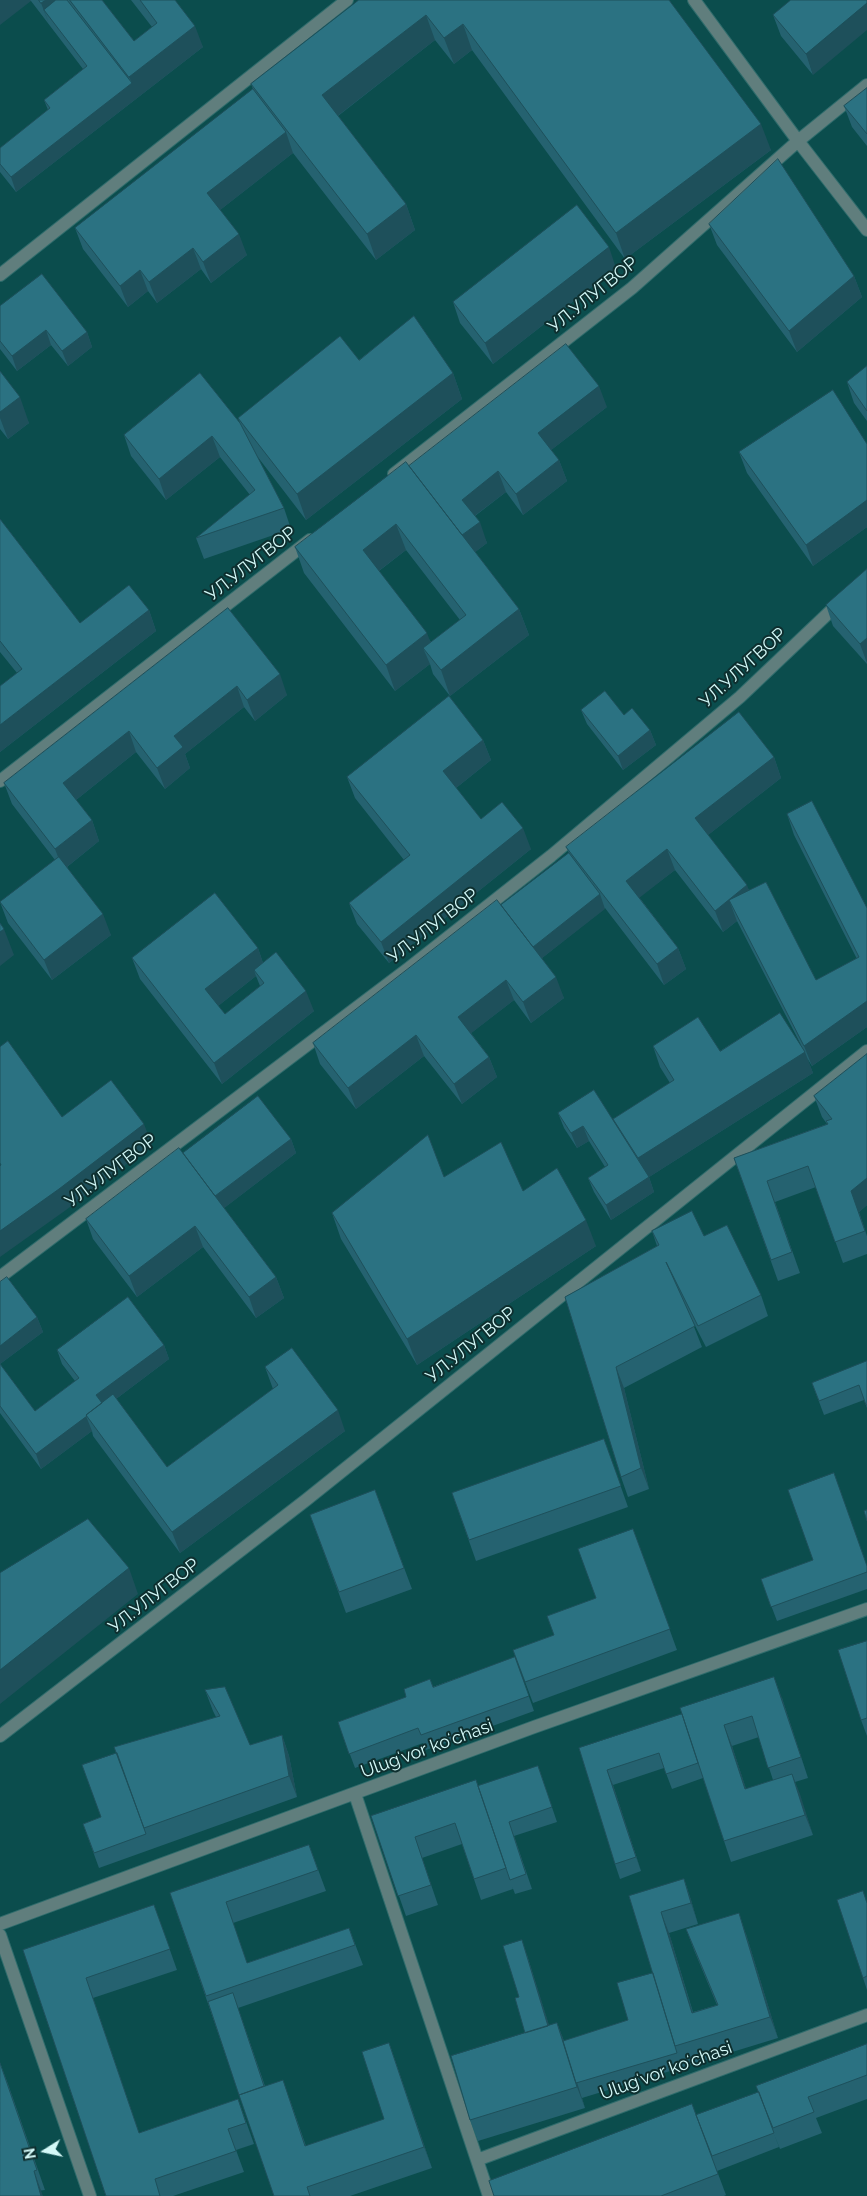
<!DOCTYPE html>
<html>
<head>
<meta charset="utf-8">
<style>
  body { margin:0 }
  #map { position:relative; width:867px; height:2196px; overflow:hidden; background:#0b4d4d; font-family:Raleway,sans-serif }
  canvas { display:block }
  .north { position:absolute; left:20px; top:2126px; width:50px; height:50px; -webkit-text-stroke:4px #0e2f2f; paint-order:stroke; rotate:260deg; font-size:14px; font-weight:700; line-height:20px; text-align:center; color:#d4f9f8 }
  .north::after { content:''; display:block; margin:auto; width:18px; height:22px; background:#d4f9f8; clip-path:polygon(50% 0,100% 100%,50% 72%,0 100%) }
</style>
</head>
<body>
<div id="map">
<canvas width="867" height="2196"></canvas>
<div class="north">N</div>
</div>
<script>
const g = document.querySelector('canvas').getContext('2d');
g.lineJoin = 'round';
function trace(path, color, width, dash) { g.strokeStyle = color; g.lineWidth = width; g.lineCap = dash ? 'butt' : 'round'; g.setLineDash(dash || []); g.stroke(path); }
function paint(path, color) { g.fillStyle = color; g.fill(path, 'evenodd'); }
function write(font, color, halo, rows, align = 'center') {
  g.font = font + ' Raleway,sans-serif'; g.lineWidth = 4; g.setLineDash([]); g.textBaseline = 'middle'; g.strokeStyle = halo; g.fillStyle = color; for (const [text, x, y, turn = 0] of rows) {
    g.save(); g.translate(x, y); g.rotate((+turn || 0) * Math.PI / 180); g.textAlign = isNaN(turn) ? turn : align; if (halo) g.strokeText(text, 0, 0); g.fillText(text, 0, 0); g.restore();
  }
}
const service = new Path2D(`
  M0,275l347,-275
  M0,1935l90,261`);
const minor = new Path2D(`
  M694,0l104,141 69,89
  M394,474l238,-186 166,-147 69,-56
  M0,781l310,-241
  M0,1277l409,-309 142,-112 189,-159 99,-94
  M0,1736l306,-236 561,-449
  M355,1794l134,402
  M0,1924l534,-197 333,-118
  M477,2160l390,-145`);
trace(service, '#2f6c6c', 14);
trace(minor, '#2f6c6c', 14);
trace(service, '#607e7d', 12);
trace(minor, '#607e7d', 12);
paint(new Path2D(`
  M0,0h102l32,41 18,-14 -21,-27h44l28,47 -187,145 -16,-20v-24l48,-38 -4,-10 39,-31 -52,-68z
  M359,0h310l102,150 -146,109 -153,-209 -18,14 -19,-24 -97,76 68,88 9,26 -39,30 -83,-107 -73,57 27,45 -36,28 -10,-14 -44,34 -9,-12 -20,16 -45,-58 -8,-21 178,-139 -2,-5z
  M791,0l22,75 -32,-39 -8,-21z
  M867,88v58l-15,-19 -8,-21z
  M709,224l145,52 8,21 -65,55 -80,-107z
  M616,268l-123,96 -33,-41 -7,-21z
  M0,306l87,26 5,15 -24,19 -17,-21 -34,26 -17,-22z
  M359,360l94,13 9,26 -156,121 -49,-64 27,52 7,21 -87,30 -8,-21 54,-43 -30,-38 -54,43 -35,-44 -7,-21 116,-12 -2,-5z
  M867,366v55l-13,-18 -7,-21z
  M0,371l29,52 -21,16 -8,-10z
  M607,407l-56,43 8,10 8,21 -44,34 -17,-23 -31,24 12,27 -12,9 44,57 10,26 -79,61 -17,-22 -3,-10 -35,27 -91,-118 -9,-26 114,-81zM406,550l54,70 -29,22 -52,-71z
  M867,444v83l-54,39 -66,-93 -8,-21z
  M0,519l80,104 69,-13 7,21 -156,121v-66l17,-13 -17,-21z
  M867,569v95l-34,-38 -7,-21z
  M228,608l59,87 -32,26 -11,-14 -59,47 5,14 -25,21 -29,-37 -60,48 16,20 7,21 -32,26 44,68 -59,45 -44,-57 -8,-21 55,-42 -43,-56 -8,-21z
  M581,710l43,5 26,15 6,15 -33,25 -36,-46z
  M483,740l8,20 -35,28 25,31 50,30 -142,114 -32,-39 -8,-21 55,-43 -49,-62 -8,-21z
  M774,757l7,21 -73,57 108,145 41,-21 -63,-124 -7,-21 80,94v119l-55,39 -5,-8 6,15 -164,104 5,15 -43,28 -17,-28 -6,-14 17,-11 -16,-26 -12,7 -13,-20 -6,-15 56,10 -1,-4 57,-36 -10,-16 -7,-21 67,5 81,-6 -64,-124 -14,11 -48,-62 -36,27 39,51 8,21 -22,16 -59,-77 -63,50 22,40 -33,25 -17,-23 -43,33 18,24 8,20 -35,27 -38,-48 -68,53 -36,-45 -7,-21 188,-138 68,-52 -3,-6z
  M258,948l5,15 51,48 -92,73 -82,-105 -8,-21zM256,976l4,10 -35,28 -7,-8z
  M867,1054v151l-8,7 8,24v18l-24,9 -27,-76 -41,15 25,71 -22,8 -44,-123 93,-34 -5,-7 -8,-21z
  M291,1139l5,14 -72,55 52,69 8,21 -28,20 -53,-71 -66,50 -44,-58 -7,-20 97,-66z
  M444,1177l152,69 -179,119 -76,-126 -9,-26z
  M652,1231l52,5 57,59 7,21 -62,31 -17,-33 13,33 -78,41 25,101 -21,8 -7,-20 -56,-180 92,-51z
  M0,1282l37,35 6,15 -43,32 35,47 40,-30 -13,-17 -5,-14 107,-5 5,14 -53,40 51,68 106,-78 -8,-22 80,64 -165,122 -87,-117 -1,-5 -51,38 -41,-56z
  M867,1361v47l-3,-8 -40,15 -12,-32z
  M604,1439l24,68 -152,54 -24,-68z
  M375,1490l37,99 -66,24 -36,-98z
  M633,1529l44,121 -144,53 -20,-53 41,-15 42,-37z
  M867,1566v23l-90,32 -16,-42z
  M867,1641v95l-6,-16z
  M515,1657l19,54 -108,39 -3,-7 -68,25 -17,-46z
  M205,1690l45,55 32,-10 7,21 8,41 -198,71 -16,-44 18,-7 115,-100 -3,-6z
  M782,1698l26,80 -13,4 18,53 -82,27 -28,-84 -31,11 -8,-21 -51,17 28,86 -21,8 -5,-15 -36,-116zM759,1737l14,43 -27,9 -14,-43z
  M538,1766l19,56 -43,14 18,53 -17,5 -3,-8 1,3 -32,11 -19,-56 -40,14 16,47 -32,11 -35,-100 107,-30z
  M309,1845l17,46 -93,32 14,40 102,-35 14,37 -125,43 27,78 25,14 16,46 78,-27 5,-76 43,125 -82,28h-76l-104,-303z
  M684,1879l7,21 7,24 -29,9 24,79 24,-7 -23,-55 -8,-21 60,5 32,104 -196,60 3,10 -107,33 -8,-21 55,-87 -6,-36 8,-42 22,71 8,-3 7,18 64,-21 25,-47 -24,-77z
  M867,1902v88l-4,-12z
  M154,1905l23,65 -84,28 46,135 99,-34 16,45 -18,6 8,22 -71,24h-67l-83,-246z
  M867,2044v55l-51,19 6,15 -42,16 -6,-15 5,13 -62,24 9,24 -2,1h-230l207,-68 58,-36z
  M0,2063l8,21 37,106 -45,6z`), '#256270');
paint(new Path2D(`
  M0,0h30l1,1 -31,24z
  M46,0h19l-21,10 5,14 -8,-21z
  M867,3v27l-54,45 -7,-21z
  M426,15l9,25 -104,81 -9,-26z
  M463,24l9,26 -18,14 -10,-26z
  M195,26l8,21 -187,145 -5,-15 121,-94 -3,-6z
  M761,124l10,26 -146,109 -9,-26z
  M286,132l7,21 -78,61 -8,-21z
  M406,204l9,26 -39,30 -9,-26z
  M239,234l8,21 -36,28 -8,-21z
  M609,247l7,21 -123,96 -8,-21z
  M193,248l8,21 -44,34 -8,-21z
  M140,270l8,21 -20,16 -8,-21z
  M854,276l8,21 -65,55 -8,-21z
  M46,330l5,15 -34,26 -5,-15z
  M87,332l5,15 -24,19 -6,-15z
  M453,373l9,26 -156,121 -9,-26z
  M599,386l8,21 -61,47 -8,-21z
  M20,397l9,26 -21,16 -8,-21v-6z
  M212,436l8,21 -54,43 -7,-21z
  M559,460l8,21 -44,34 -7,-21z
  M498,471l8,21 -37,28 -7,-20z
  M867,500v27l-54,39 -7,-21z
  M480,522l7,21 -18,14 -8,-21z
  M396,524l10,26 -34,26 -9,-26z
  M519,609l10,26 -79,61 -9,-26z
  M149,610l7,21 -156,121v-27z
  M427,633l10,26 -14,-11 7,16 -35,27 -9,-26z
  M867,638v25l-7,-19z
  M280,674l7,21 -32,26 -8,-21z
  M237,686l7,21 -59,47 5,14 -25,21 -8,-21 17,-32z
  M650,730l6,15 -33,25 -5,-14z
  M129,731l7,21 -65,52 -8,-21z
  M483,740l8,20 -40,32 -8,-21z
  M774,757l7,21 -78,61 -8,-21z
  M92,820l7,21 -36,29 -8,-21z
  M523,828l8,21 -142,114 -8,-21z
  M667,849l8,21 -41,32 -8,-21z
  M747,885l8,21 -26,-6 8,21 -14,11 -8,-21z
  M600,894l5,15 -68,53 -5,-14z
  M103,914l8,21 -59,45 -8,-20z
  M4,929l10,26 -14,11v-34z
  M258,948l7,21 -11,1 2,6 -43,34 -8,-21z
  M678,948l8,21 -22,16 -7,-21z
  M556,977l8,21 -33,25 -8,-21z
  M506,980l8,20 -49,38 -7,-21z
  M306,991l8,20 -92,73 -8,-21z
  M867,1001v26l-55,39 -8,-20z
  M416,1035l8,21 -68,53 -8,-21z
  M805,1052l8,21 -167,106 -8,-21z
  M489,1057l8,20 -35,27 -8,-20z
  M144,1124l8,21 -86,65 -66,47v-26z
  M583,1126l6,15 -12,7 -6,-15z
  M291,1139l5,14 -77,59 -5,-15z
  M649,1177l5,15 -43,28 -5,-15z
  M867,1178v27l-8,7 8,25 -16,-46z
  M586,1220l10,26 -179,119 -10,-26z
  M195,1226l8,21 -66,50 -8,-21z
  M276,1277l8,21 -28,20 -7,-21z
  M37,1317l6,15 -43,32v-18z
  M164,1345l5,14 -65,49 -8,-13z
  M616,1367l8,21 25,101 -8,-21z
  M338,1410l7,21 -165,122 -8,-21z
  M86,1416l6,15 -51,38 -5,-15z
  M129,1568l9,26 -138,110v-34z
  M774,1677l8,21 26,80 -7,-21z
  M724,1725l8,21 21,64 -8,-21z
  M282,1735l7,21 8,41 -8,-21z
  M607,1770l6,15 28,86 -5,-14z
  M792,1774l8,20 13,41 -8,-20z
  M684,1879l7,21 7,24 -7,-21z
  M661,1912l8,21 30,101 -7,-21z
  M739,1913l7,21 32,104 -8,-21z
  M522,1940l5,15 29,92 -6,-15z
  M557,2023l8,21 20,64 -8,-21z
  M389,2043l7,21 36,104 -8,-21z
  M34,2171l9,25h-2z`), '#1e505b');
const building = new Path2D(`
  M39,0h7l-5,3z
  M56,0h11l65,83 -121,94 -11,-13v-16l50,-40 -6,-8 43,-34 -43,-56z
  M70,0h32l32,41 23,-18 -17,-23h35l20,26 -66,51z
  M359,0h310l92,124 -145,109 -153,-209 -19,14 -18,-23 -104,80 84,109 -39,30 -116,-150z
  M791,0h76v3l-61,51 -33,-39z
  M867,88v46l-23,-28z
  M253,89l33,43 -79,61 32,41 -36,28 -10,-14 -44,34 -9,-12 -20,16 -45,-58z
  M778,159l76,117 -65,55 -80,-107z
  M577,205l32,42 -124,96 -32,-41z
  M42,274l45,58 -25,19 -16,-21 -34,26 -12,-15v-35z
  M414,316l39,57 -156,121 -59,-76 102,-82 19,24z
  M566,344l33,42 -61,47 21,27 -43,34 -18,-23 -36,29 18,22 -18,13 -53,-69z
  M867,366v45l-20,-29z
  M0,371l20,26 -20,15z
  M200,373l40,50 44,85 -88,30 59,-48 -43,-54 -53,43 -35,-44z
  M833,390l34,54v56l-61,45 -67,-93z
  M406,462l113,147 -78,61 -18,-22 43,-33 -70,-91 -33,26 64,83 -41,32 -91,-118z
  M0,519l80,104 49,-38 20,25 -149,115v-39l22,-17 -22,-28z
  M867,569v69l-7,6 -34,-39z
  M228,608l52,66 -33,26 -10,-14 -63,50 9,11 -26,21 -28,-37 -66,52 29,37 -37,29 -51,-66z
  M605,691l19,24 8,-7 18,22 -32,26 -37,-46z
  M449,696l34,44 -40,31 38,48 21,-17 21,26 -142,114 -32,-39 61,-48 -63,-78z
  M739,712l35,45 -79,61 52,67 -32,26 -48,-62 -41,32 52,67 -21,16 -91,-117z
  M812,801l55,107v93l-63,45 -75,-146 37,-18 50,98 43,-23 -72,-143z
  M569,853l31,41 -67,53 -32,-42z
  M59,857l44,57 -59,46 -44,-58z
  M215,893l43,55 -53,41 20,25 39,-31 -10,-13 22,-18 30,39 -92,72 -82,-105z
  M497,900l59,77 -33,25 -17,-22 -48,37 31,40 -35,27 -38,-49 -68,53 -35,-45z
  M0,923l4,6 -4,3z
  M780,1013l25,39 -167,106 -25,-39 61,-39 -21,-34 45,-29 22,34z
  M8,1041l54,76 49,-37 33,44 -85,65 -59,42v-65l1,-1 -1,-2v-116z
  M867,1054v124l-16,13 14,40 -30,11 -27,-76 -41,15 25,71 -21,8 -37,-102 94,-34 -2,-3 6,-2 -18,-23z
  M594,1090l55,87 -43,28 -18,-27 20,-13 -25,-39 -12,7 -13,-20z
  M258,1096l33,43 -76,57 -32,-43z
  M428,1135l16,42 57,-35 22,49 34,-23 29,52 -179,119 -75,-126z
  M179,1148l97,129 -27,20 -54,-71 -66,50 -43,-57z
  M692,1211l12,25 23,-11 34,70 -63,31 -32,-64 29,64 -79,41 25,101 -20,9 -56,-180 94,-52 -7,-14z
  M7,1277l30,40 -37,29v-64z
  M128,1297l36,48 -68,50 6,8 -16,12 1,1 -51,38 -36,-48v-42l35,47 44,-33 -22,-28z
  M292,1348l46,62 -166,122 -86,-117 27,-21 54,73 111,-82 -13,-18z
  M867,1361v44h-1l-7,-20 -40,16 -7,-18z
  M604,1439l17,47 -152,54 -17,-47z
  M834,1473l33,93v6l-96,35 -10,-28 52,-19 -25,-70z
  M375,1490l29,78 -65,24 -29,-77z
  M867,1510v11l-3,-10z
  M88,1519l41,49 -129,102v-97z
  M633,1529l37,100 -145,53 -12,-32 41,-15 -7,-19 49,-18 -18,-49z
  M867,1641v77l-6,2 -23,-70z
  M515,1657l14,39 -108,39 -3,-7 -69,26 -11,-32 68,-25 -2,-8 26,-10 3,8z
  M774,1677l27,80 -33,11 -16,-52 -28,9 21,64 47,-15 13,41 -81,26 -44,-133z
  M225,1687l25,58 32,-10 7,41 -145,52 -30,-81 106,-31 -15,-26z
  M682,1714l16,49 -32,11 -7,-21 -52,17 29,87 -21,7 -36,-116z
  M117,1753l29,81 -52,19 -11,-29 18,-7 -19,-52z
  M538,1766l14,41 -43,15 17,52 -16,6 -32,-94z
  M476,1780l30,88 -32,11 -19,-56 -40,14 16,48 -33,11 -27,-80z
  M309,1845l9,25 -92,32 21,61 102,-35 6,17 -149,51 -36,-103z
  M684,1879l7,24 -30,9 31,101 26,-8 -32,-76 53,-16 31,104 -95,29 -46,-150z
  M863,1891l4,12v73l-4,2 -26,-78z
  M154,1905l16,44 -84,29 53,155 99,-34 8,24 -18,6 8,22 -81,28 5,17h-54l-83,-246z
  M522,1940l26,86 -23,7 -10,-35 4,-1 -16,-51z
  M653,1973l24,80 -101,30 -13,-42 65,-21 -11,-37z
  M233,1993l31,93 -25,9 -31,-93z
  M557,2023l20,64 -107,33 -19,-64z
  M389,2043l35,104 -117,40 3,9h-36l-35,-101 44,-15 22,66 79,-27 -22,-67z
  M867,2044v31l-59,22 6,15 -41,16 -17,-42z
  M0,2063l37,107 -3,1 7,25h-41z
  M759,2092l15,41 -62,23 -16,-41z
  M692,2104l26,70 -57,22h-167l-5,-15z`);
paint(building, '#2b7282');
trace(building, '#1e505b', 1);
write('18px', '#d4f9f8', '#0e2f2f', [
  ["УЛ.УЛУГВОР",593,295,-39],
  ["УЛ.УЛУГВОР",251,564,-38],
  ["УЛ.УЛУГВОР",743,668,-42],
  ["УЛ.УЛУГВОР",433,926,-38],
  ["УЛ.УЛУГВОР",111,1171,-37],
  ["УЛ.УЛУГВОР",471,1345,-39],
  ["УЛ.УЛУГВОР",154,1596,-38],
  ["Ulugʻvor koʻchasi",427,1749,-20],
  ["Ulugʻvor koʻchasi",666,2071,-20]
]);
</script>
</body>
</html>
